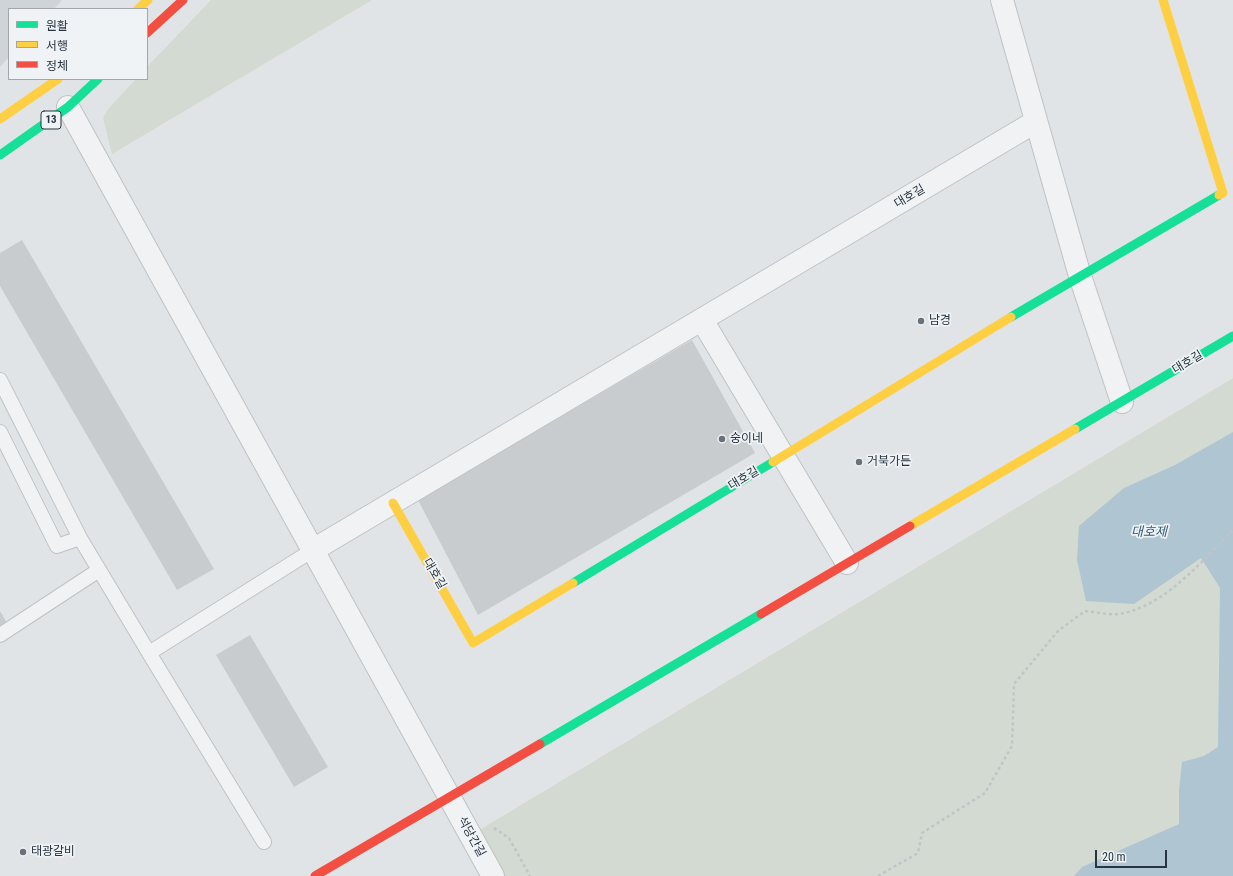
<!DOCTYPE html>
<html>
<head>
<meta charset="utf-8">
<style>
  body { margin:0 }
  #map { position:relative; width:1233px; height:876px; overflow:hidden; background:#e1e4e6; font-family:"Roboto Condensed","Noto Sans KR",sans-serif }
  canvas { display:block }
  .legend { position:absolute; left:8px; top:8px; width:140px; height:72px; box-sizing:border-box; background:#eff3f6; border:1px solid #9fa7ad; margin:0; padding:5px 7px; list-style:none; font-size:12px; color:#283440 }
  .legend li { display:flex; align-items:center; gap:8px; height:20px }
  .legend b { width:20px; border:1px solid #9fa7ad }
  .scale { position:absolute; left:1095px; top:850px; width:72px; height:18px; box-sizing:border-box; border:2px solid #283440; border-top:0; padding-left:5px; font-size:12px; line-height:14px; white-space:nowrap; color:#283440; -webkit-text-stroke:3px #eff3f6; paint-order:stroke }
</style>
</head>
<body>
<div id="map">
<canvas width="1233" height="876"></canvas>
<ul class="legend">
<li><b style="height:5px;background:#16e098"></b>원활</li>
<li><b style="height:5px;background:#ffcf43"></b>서행</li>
<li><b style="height:5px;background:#f24e42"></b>정체</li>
</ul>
<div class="scale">20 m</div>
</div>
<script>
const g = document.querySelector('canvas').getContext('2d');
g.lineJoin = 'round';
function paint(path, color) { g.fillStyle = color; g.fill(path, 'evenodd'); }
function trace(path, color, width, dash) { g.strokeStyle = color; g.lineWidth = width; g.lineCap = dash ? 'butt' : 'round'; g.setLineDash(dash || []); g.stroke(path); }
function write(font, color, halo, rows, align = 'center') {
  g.font = font + ' "Roboto Condensed","Noto Sans KR",sans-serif'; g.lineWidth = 3.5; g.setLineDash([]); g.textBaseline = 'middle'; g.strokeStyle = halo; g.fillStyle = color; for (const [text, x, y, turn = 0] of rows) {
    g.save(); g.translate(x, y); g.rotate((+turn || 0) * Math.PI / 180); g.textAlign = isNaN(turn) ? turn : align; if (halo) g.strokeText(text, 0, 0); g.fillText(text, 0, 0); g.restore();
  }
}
paint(new Path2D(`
  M0,0h62l-8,9h-45v48l-9,10z`), '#cfd4d9');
paint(new Path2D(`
  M211,0h161l-260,154 -9,-36 5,-9 28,-30h11v-12z
  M1233,378v498h-733l-24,-44z`), '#d3dad1');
paint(new Path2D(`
  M1233,432v444h-159l8,-9 97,-43v-34l3,-28 22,-6 14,-9 2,-159 -19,-30 -67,46 -48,-3 -9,-41 2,-34 45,-38 51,-23z`), '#afc5d2');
paint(new Path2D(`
  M22,240l192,329 -37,21 -177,-304v-33z
  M692,340l63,113 -277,162 -60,-115z
  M0,611l7,12 -7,4z
  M250,635l78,132 -34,20 -78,-132z`), '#c9ccce');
const lane = new Path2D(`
  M0,380l80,158
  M0,432l57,114 23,-8 69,115 164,-103
  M0,635l99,-65
  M149,653l115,189`);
const street = new Path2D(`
  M1002,0l78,276 42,126
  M68,107l425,769
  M702,320l145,243
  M313,550l722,-428`);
trace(lane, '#bfc2c4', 16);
trace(street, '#bfc2c4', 24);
trace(new Path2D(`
  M494,828l15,10 21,38
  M878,876l40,-23 4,-20 63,-40 27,-47 2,-62 44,-53 27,-20c11,1 23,4 34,3 45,-7 83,-53 114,-84`), '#c0c4c7', 2.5, [3, 3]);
trace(lane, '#f1f2f3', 14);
trace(street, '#f1f2f3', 22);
trace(new Path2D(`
  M0,155l68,-48 30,-28
  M1011,317l208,-122
  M1075,429l158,-93
  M573,583l200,-121
  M540,744l221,-130`), '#16e098', 9);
trace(new Path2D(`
  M1163,0l60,193 -4,2
  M138,9l10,-9
  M0,119l58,-40
  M773,462l238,-145
  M393,503l80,140 100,-60
  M910,526l165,-97`), '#ffcf43', 9);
trace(new Path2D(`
  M147,33l36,-33
  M761,614l149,-88
  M315,876l225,-132`), '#f24e42', 9);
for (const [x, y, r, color] of [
  [921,321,4,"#69727a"],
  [722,439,4,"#69727a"],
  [859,462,4,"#69727a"],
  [23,852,4,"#69727a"]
]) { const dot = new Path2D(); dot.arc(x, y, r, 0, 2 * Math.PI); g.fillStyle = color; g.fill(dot); trace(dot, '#eff3f6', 1.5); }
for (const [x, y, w] of [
  [51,120,20]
]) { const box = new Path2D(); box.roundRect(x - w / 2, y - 9, w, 18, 3); g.fillStyle = '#eff3f6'; g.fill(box); trace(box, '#283440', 1); }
write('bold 11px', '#283440', null, [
  ["13",51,120]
]);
write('12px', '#283440', '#eff3f6', [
  ["대호길",910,197,-31],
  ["대호길",1188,363,-31],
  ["대호길",744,479,-31],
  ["대호길",434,574,60],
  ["석당간길",471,837,61]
]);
write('12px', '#283440', '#eff3f6', [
  ["남경",929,321],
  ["숭이네",730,439],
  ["거북가든",867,462],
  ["태광갈비",31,852]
], 'left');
write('italic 13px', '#325974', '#eff3f6', [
  ["대호제",1149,533]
]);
</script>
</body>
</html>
